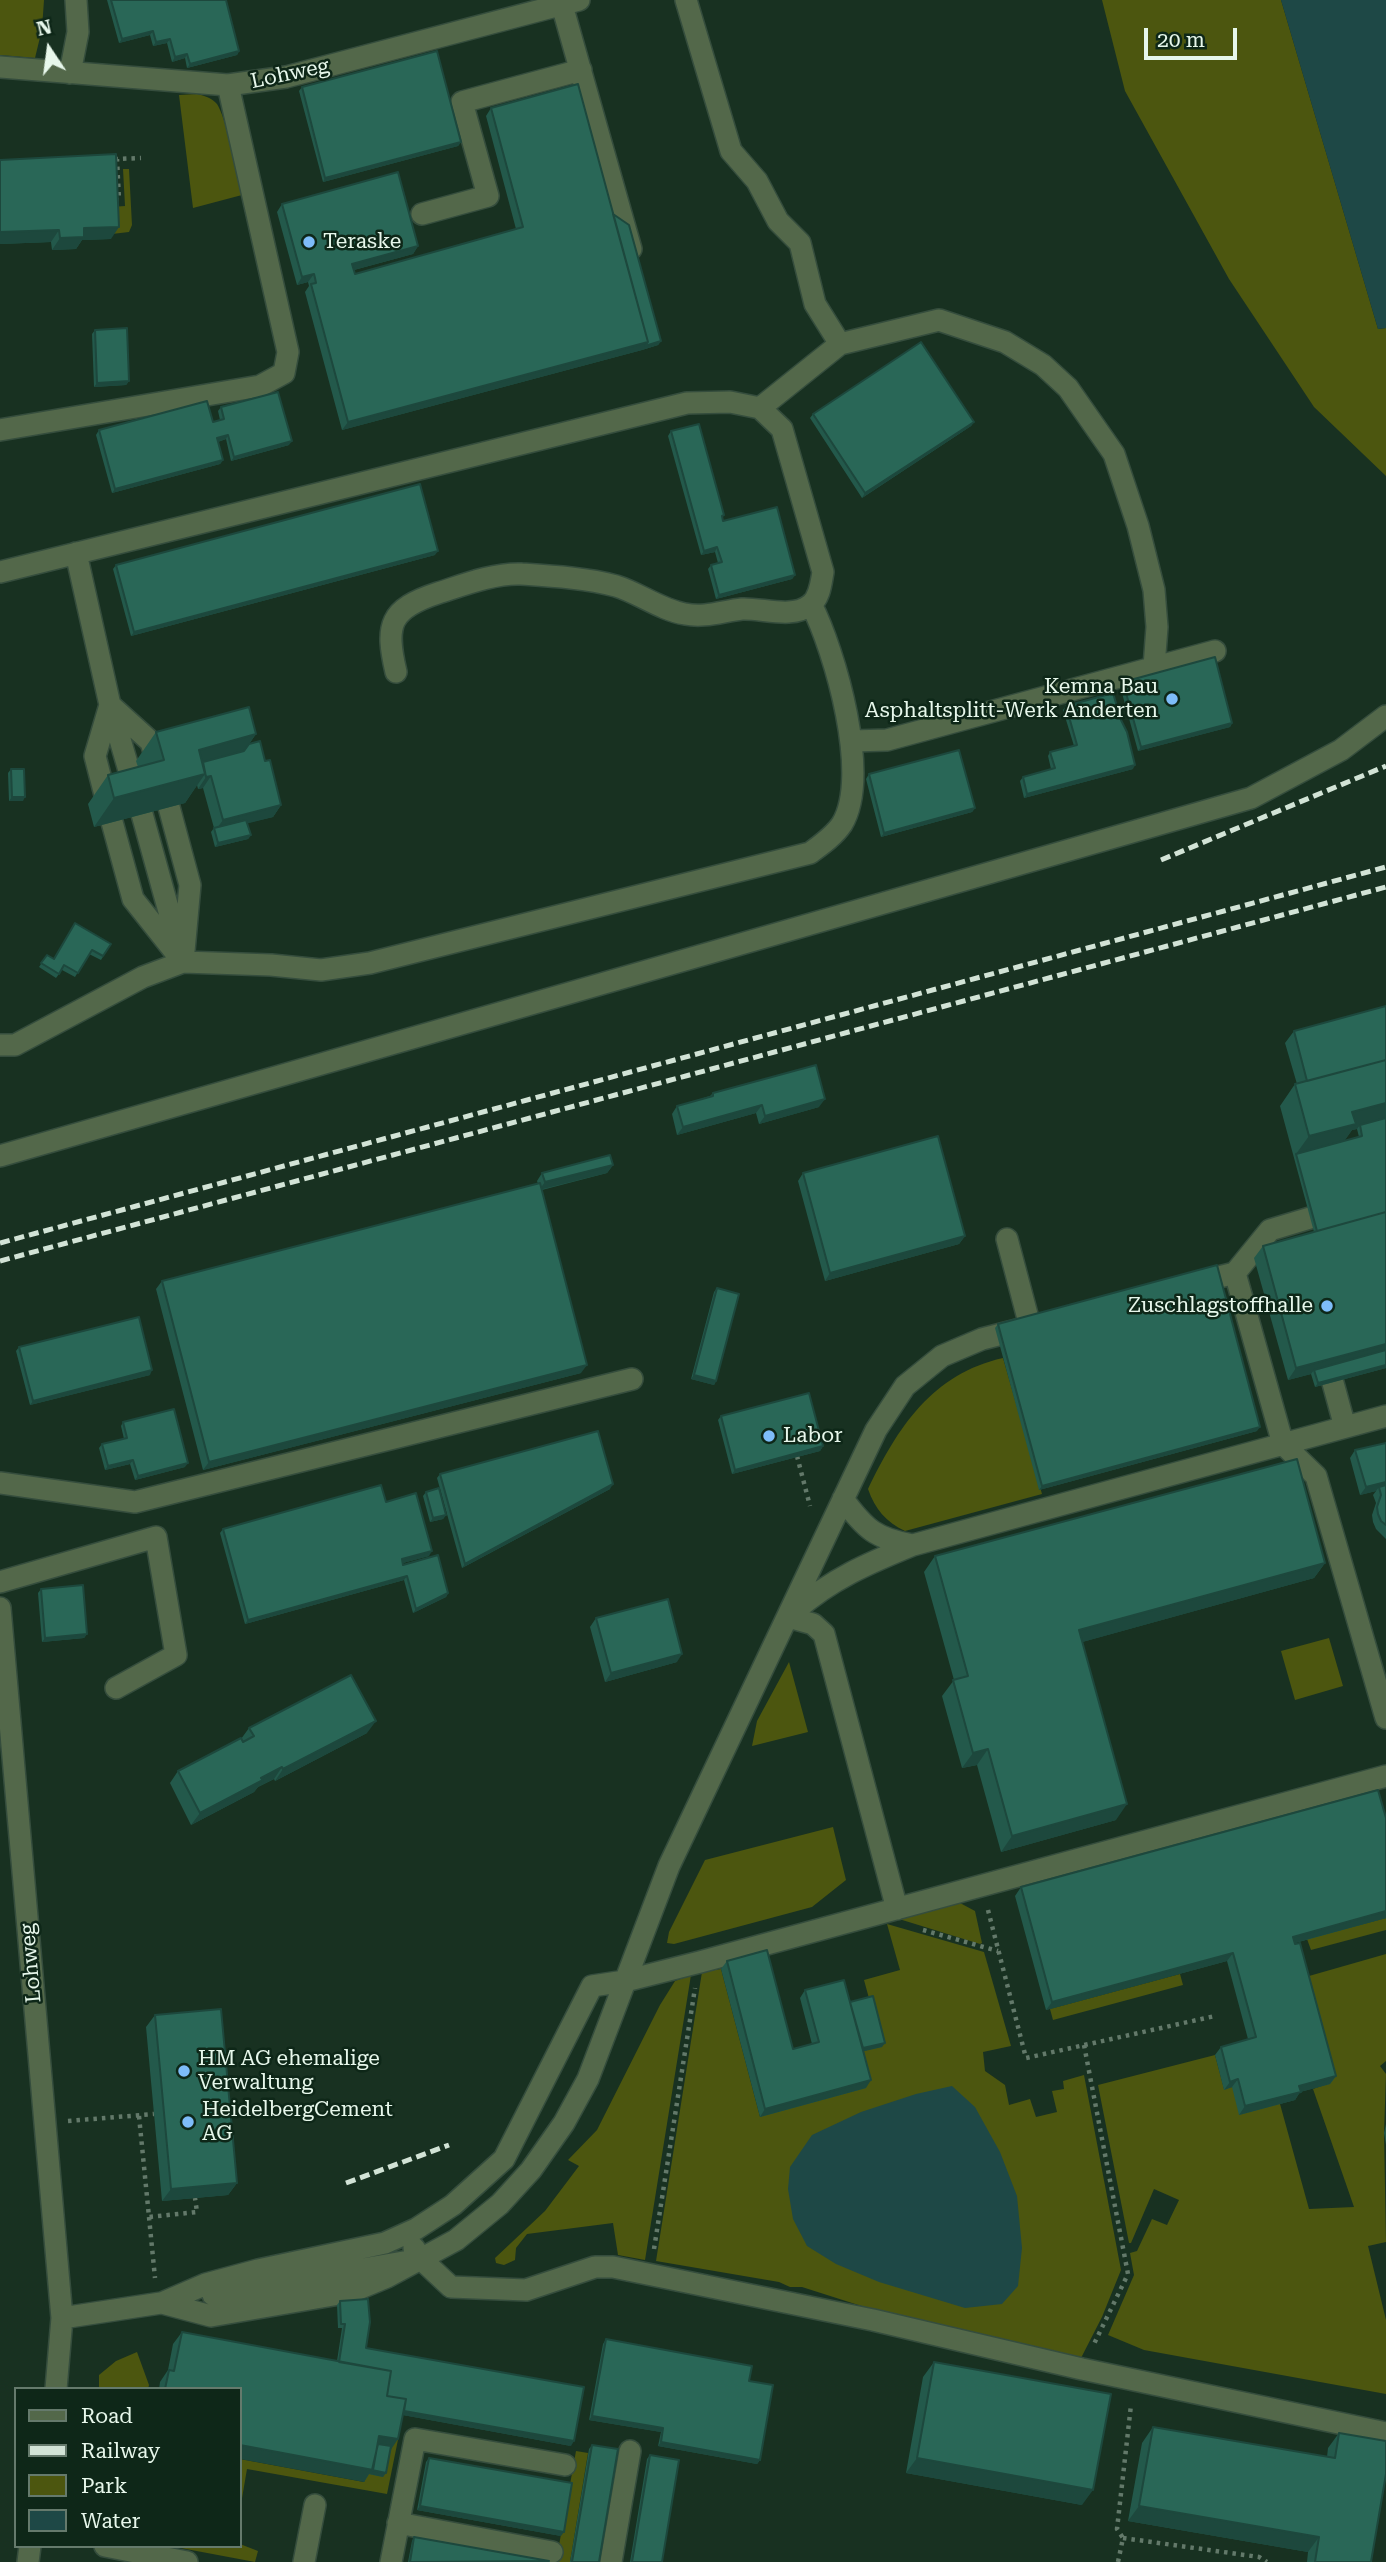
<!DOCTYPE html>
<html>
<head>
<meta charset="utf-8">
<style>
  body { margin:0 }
  #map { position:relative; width:1386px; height:2562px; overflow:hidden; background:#183121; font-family:"Roboto Serif",serif }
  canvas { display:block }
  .legend { position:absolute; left:14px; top:2387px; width:228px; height:161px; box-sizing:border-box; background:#0e2718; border:2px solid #657a6c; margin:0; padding:9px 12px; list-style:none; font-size:21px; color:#e7f7eb }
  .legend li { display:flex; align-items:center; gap:14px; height:35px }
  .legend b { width:35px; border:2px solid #657a6c }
  .north { position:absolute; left:14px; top:14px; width:70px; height:70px; -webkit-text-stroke:5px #0e2718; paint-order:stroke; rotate:347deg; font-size:19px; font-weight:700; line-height:28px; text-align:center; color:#e7f7eb }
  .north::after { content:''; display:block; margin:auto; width:24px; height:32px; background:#e7f7eb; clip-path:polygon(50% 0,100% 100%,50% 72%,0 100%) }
  .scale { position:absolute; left:1144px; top:28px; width:93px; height:32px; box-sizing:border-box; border:4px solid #e7f7eb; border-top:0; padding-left:9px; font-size:21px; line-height:24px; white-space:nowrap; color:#e7f7eb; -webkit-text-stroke:5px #0e2718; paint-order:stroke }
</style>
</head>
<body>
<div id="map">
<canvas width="1386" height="2562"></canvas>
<ul class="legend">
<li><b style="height:9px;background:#53684a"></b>Road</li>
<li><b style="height:9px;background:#d2e3d6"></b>Railway</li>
<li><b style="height:19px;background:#4c560f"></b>Park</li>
<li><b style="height:19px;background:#1e4846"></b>Water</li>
</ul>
<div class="north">N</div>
<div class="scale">20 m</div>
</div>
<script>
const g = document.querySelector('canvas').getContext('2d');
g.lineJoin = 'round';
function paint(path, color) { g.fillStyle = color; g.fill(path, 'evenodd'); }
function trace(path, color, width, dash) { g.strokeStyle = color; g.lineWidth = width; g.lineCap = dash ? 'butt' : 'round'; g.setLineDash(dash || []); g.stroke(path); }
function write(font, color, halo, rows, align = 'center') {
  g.font = font + ' "Roboto Serif",serif'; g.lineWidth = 5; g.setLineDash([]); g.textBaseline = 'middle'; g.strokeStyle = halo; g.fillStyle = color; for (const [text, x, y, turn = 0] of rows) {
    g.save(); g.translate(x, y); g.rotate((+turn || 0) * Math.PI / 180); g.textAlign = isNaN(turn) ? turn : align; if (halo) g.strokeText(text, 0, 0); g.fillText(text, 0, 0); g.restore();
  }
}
paint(new Path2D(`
  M0,0h44l-2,29 -7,29 -35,-3z
  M1102,0h179l97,329 8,-1v148l-72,-69 -85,-128 -104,-188z
  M197,94c8,2 15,4 20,10 8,11 23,75 25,91l-49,13 -14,-113z
  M123,169h6l3,56 -3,7 -17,2 -1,-27 14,-1z
  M1003,1358l39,136 -137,37c-19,-9 -30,-22 -37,-42 30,-62 64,-115 135,-131z
  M1329,1638l14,48 -48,14 -14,-49z
  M789,1662l19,70 -56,14 5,-25z
  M833,1827l13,53 -34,27 -138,37 -7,-1 2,-11 36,-72z
  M960,1903l15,8 7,32 -2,1 -81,-25z
  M1386,1918v12l-75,20 -4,-11z
  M887,1924l97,28 27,94 -28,6 2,19 20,14 4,20 21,-6 6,18 21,-5 -5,-21 12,-2 -1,-8 21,-6 37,195 -19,47 -21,41 -207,-48 -72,-23h-12l-11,-5 -123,-21 46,-289 19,-3 39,148 96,-64 26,-7 -18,-66 36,-10z
  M1386,1954v107l-6,5 6,8 -2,59 2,109 -18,4 18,74v74l-242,-44 -36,-15 26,-60 -4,-22 7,-2 15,-32 15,6 12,-25 -25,-11 -23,54h-2l-31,-158 117,-30 9,34 8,-2 48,17 29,105 45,-2 -41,-118 17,-6 -28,-105z
  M1180,1974l3,11 -130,35 -3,-11z
  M691,1975l-46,285 -27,-5 -5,-32 -86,11 -11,14 -1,12 -11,5 -8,-2 -1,-5 50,-47 34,-45 -11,-6 29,-30 63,-125 15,-24z
  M137,2352l12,33 -1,4h-49v-14l17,-14z
  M397,2414l6,1 -16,79 -140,-25 -7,41v-51l124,23z
  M576,2451l12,2 -18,109h-14z
  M240,2544l18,7 -3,11 -85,-16h70z`), '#4c560f');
paint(new Path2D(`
  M1281,0h105v328l-8,1z
  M952,2086l23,21 25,45 17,44 5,52 -4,38 -16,18 -37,4 -86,-26 -43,-18 -29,-18 -14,-27 -5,-30 2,-22 22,-32 49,-23 55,-18z`), '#1e4846');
const minor = new Path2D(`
  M686,0l45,151 26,30 21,40 22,22 15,61 25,40 -80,64
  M562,5l69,244
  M0,67l228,18 58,-8 293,-77
  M70,73l8,-41 -2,-32
  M422,214l66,-18 -26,-94 119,-32
  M840,344l99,-24 66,22 38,23 25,23 46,66 24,72 16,64 3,37 -3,40
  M0,430l260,-44 24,-13 4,-21 -60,-267
  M76,553l34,152 -15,51 11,43
  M0,572l687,-169 43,-1 30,6 22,21 41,143c-2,11 -3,26 -13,33 -18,14 -47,3 -68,4 -19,2 -37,9 -57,5 -24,-4 -46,-21 -69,-28 -30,-8 -65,-10 -95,-12 -27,-1 -58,11 -83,19 -49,16 -53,32 -42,79
  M852,741l35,-1 328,-89
  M135,791l-25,-86 41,37 4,14
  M142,814l41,148 7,-77 -21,-78
  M183,962l88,3 50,5 49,-7 440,-110c11,-8 24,-17 32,-29 29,-48 -7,-173 -31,-220
  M0,1045h15l128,-68 40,-15 -50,-63 -21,-77
  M0,1156l1251,-358 90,-48 45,-34
  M1007,1239l23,87
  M1235,1273l48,171 33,32 70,242
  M1195,1283l40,-10 35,-43 40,-12
  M1333,1383l12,44
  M0,1483l135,19 497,-123
  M913,1545l473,-129
  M0,1582l156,-45 20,118 -60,33
  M0,1608l62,710 -6,71
  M795,1611c36,-32 74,-48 118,-66 -37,-6 -48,-16 -70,-46
  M788,1617l25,7 11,10 73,275
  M414,2248l7,11 30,28 75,3 69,-23h18l260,53 209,49 304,64
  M213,2295l196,-34
  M162,2303l49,13 140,-24 36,-15 69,-37 44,-36 31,-34 33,-47 24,-44 81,-213 207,-436 29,-44 37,-30 40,-17 43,-11
  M162,2303l44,-19 52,-14 127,-27 31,-14 37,-24 51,-46 88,-173 33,-5 75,-19 686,-186
  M62,2318l112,-17
  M398,2523l154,29
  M105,2546l82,16
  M28,2562l2,-16
  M304,2562l11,-57
  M391,2562l24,-123 150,26
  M611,2562l19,-111`);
trace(minor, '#354d3d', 24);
trace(new Path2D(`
  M115,200h4l-2,-41 24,-1
  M797,1456l13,50
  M988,1910l38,148 189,-42
  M923,1930l75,21
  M1084,2045l44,229 -35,72
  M139,2116l10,101 48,-5 -2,-14
  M68,2121l86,-7
  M149,2217l6,61
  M654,2249l41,-261
  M1123,2538l136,19 8,5
  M1118,2562l5,-24 -6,-9 14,-124`), '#63796a', 4.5, [3.5, 5]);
trace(minor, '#53684a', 21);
trace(new Path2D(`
  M1161,860l225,-94
  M0,1243l1386,-376
  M0,1261l1386,-374
  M346,2183l103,-38`), '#d2e3d6', 5, [10, 5]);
paint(new Path2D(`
  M107,0h119l13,51 -2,4 -50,13 -2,-10 -13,4 -5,-19 -14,3 -3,-11 -31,8z
  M302,87l159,55 -3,4 -135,36 -24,-91z
  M491,108l122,106 48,127 -3,4 -16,5 -300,80 -37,-138 4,-6 -1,-4 -11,3 -20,-73 5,-8 136,42 -5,8 -59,16 1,4 161,-45 -30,-113z
  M0,160l111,79 -29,1 -6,9 -24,1 -1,-8 -51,2z
  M95,330l34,51 -3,4 -32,2 -2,-53z
  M221,407l68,38 -58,16 -5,-22 -8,3 5,18 -3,4 -108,29 -16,-58 3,-5 114,-8 7,-2 -2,-9z
  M813,414l161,8 -3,4 -109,72 -52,-80z
  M671,431l53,84 -2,2 1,4 72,54 -3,4 -76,20 -8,-30 3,-4 7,-2 -3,-11 -14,3 -33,-119z
  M435,555l-304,81 -18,-67 3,-4z
  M1123,682l109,41 -2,4 -92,24 -18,-65z
  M1066,706l67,63 -109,29 -4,-17 3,-4 28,-8 -3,-13 2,-4 24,-6 -11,-36z
  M156,732l100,2 -7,10 16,17 16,44 -8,12 -26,6 4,12 -3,4 -33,8 -4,-15 3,-4 -11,-40 -5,1 -1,-4 -12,18 -91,24 -6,-23 20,-29 30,-8 -2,-6z
  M11,769l12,32h-14l-1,-28z
  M869,774l106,34 -3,4 -91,25 -15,-58z
  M111,944l-10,16 -12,-6 -14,23 -13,-7 -6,8 -17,-11 8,-12 7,4z
  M1386,1006v362l-71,19 -4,-13 -23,6 -34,-122 9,-12 51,-14 -34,-126 15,-22h2l-12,-41 9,-12zM1357,1129l2,8 -15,4 8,-11z
  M713,1093l106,14 -60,17 -3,-11 -79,22 -5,-21 5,-8 33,-10z
  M613,1165l-6,8 -65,17 39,183 -378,97 -47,-181 6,-8 376,-97 -1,-3 5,-8z
  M803,1173l162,63 -6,8 -134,37 -27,-100z
  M717,1288l-1,93 -2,4 -23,-6 23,-87z
  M998,1324l259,107 -218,59 -44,-162z
  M19,1347l131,28 -120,30 -14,-54z
  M721,1416l102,30 -3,5 -88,23 -14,-54z
  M123,1422l62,45 -50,13 -5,-16 -25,6 -6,-22 3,-4 22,-5 -3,-13z
  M1386,1443v96l-10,-10 -3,-7 -1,-7 4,-12 -3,-8 3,-4 -16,4 -10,-37 5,-8z
  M440,1474l170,15 -148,79 -25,-90z
  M426,1492l20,23 -3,4 -13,3 -7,-26z
  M386,1502l43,54 -26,7v2l45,28 -2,4 -33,16 -9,-33 -159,44 -25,-91 3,-4z
  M935,1556l390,7 -11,15 -232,64 34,178 -115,32 -24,-87 -15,3 -20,-72 12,-16 -30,-108z
  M41,1589l46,45 -3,4 -42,4 -4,-49z
  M596,1618l81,44 -72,20 -15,-55z
  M249,1728l118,5 -92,48 -1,-2 -16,8 -4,5 -63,33 -21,-42 8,-12 63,-32z
  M1386,1818v100l-91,25 41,133 -6,8 -30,8 -5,8 -56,15 -7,-28 -8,3 -9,-35 6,-8 27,-8 -21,-78 -181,49 -31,-114 6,-9z
  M727,1961l66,88 19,-5 -12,-46 5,-8 45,12 32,45 -18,4 2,37 -106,29 -39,-148z
  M155,2015l82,168 -9,12 -66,6 -16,-174z
  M1386,2124v21l-2,-12z
  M340,2301l26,47 205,98 -168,-31 -13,36 -7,26 -14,-3 -5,8 -124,-93h-81l1,-7 8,-12 5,-26 9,-12 155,29 5,-33h-4l-1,-23z
  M606,2339l143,42 11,79 -3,4 -99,-18 3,-14 -72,-12 14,-76z
  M934,2362l148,143 -176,-32 17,-96z
  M1153,2427l174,30 1,-9 11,-15 32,129h-64l1,-10 -180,-31 14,-78z
  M592,2445l7,117h-29l19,-113z
  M650,2455l12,107h-32l17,-103z
  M429,2458l132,78 -144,-26 9,-48z
  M414,2537l135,25h-141l4,-21z`), '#23594b');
paint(new Path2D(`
  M153,31l-3,4 -31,8 3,-4z
  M170,39l-3,4 -14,3 3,-4z
  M239,51l-2,4 -50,13 3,-4z
  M187,54l-2,4 -13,4 3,-5z
  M461,142l-3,4 -135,36 2,-4z
  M119,227l-8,12 -29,1 -6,9 -24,1 8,-12 24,-10z
  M59,230l-8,12 -51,2v-12z
  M418,246l-5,8 -67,18 6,-8z
  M314,274l-6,8 -11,3 5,-8z
  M661,341l-3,4 -16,5 -300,80 6,-8 300,-80z
  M129,381l-3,4 -32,2 3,-4z
  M974,422l-3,4 -109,72 3,-5z
  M228,435l-2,4 -12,4 3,-5z
  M292,441l-3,4 -58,16 3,-4z
  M223,460l-3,4 -108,29 3,-4z
  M717,547l-2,5 -14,3 3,-4z
  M438,551l-3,4 -304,81 3,-4z
  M795,575l-3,4 -76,20 3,-4z
  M1232,723l-2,4 -92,24 3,-4z
  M256,734l-20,29 -31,8 -6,-21z
  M1135,765l-2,4 -109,29 3,-4z
  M205,774l-20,29 -91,24 20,-29z
  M211,776l-8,12 -5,1 8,-12z
  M12,797h13l-2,4h-14z
  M281,805l-8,12 -59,15 9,-12z
  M975,808l-3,4 -91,25 3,-4z
  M251,835l-3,4 -33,8 3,-4z
  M825,1099l-6,8 -60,17 6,-8z
  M1386,1103v18l-26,4 -3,4 -5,1 -11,16 -45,8 13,-18 43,-24z
  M762,1105l-6,8 -79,22 6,-8z
  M613,1165l-6,8 -68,17 6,-8z
  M965,1236l-6,8 -134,37 5,-8z
  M1386,1344v10l-72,16 -3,4 -23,6 8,-12z
  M587,1365l-6,8 -378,97 6,-8z
  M1386,1365v3l-71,19 3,-4z
  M152,1370l-2,5 -120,30 3,-4z
  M694,1375l22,6 -2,4 -23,-6z
  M1260,1427l-3,4 -218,59 3,-4z
  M823,1446l-3,5 -88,23 3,-4z
  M133,1460l-3,4 -25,6 3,-4z
  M188,1463l-3,4 -50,13 3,-4z
  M1386,1482v7l-7,-2 -3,4 -16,4 6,-8z
  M613,1484l-3,5 -148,79 3,-4z
  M446,1515l-3,4 -13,3 3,-4z
  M432,1551l-3,5 -30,8 3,-5z
  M1325,1563l-11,15 -246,68 11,-16z
  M407,1576l-3,4 -159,44 3,-4z
  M448,1593l-2,4 -33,16 3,-4z
  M87,1634l-3,4 -42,4 3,-4z
  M682,1654l-5,8 -72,20 6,-9z
  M376,1721l-9,12 -92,48 8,-12z
  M988,1749l-11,16 -15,3 11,-15z
  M282,1767l-8,12 -16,8 -4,5 -63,33 9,-12z
  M1127,1804l-11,16 -115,32 11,-16z
  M1386,1911v7l-99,27 6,-8z
  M1233,1953l-6,8 -181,49 6,-8z
  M885,2043l-3,4 -26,6 3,-4z
  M1336,2076l-6,8 -30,8 -5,8 -56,15 6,-9 54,-20z
  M1238,2079l-6,8 -8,3 6,-8z
  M871,2080l-5,8 -106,29 5,-8z
  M237,2183l-9,12 -66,6 9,-12z
  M400,2410l174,31 -3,5 -174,-32z
  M592,2416l71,12 -2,4 -72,-12z
  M379,2436l19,3 -8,12 -17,-3z
  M661,2442l99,18 -3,4 -99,-18z
  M240,2445l133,25 13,3 -3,4 -14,-3 -5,8 -124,-23z
  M917,2458l176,32 -11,15 -176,-32z
  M420,2506l144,26 -3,4 -144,-26z
  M1139,2506l180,31 -11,15 -180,-31z`), '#1d483d');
const building = new Path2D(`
  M111,0h115l13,51 -49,13 -3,-10 -12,3 -5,-18 -14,3 -3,-11 -31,8z
  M437,51l24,91 -136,36 -23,-91z
  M578,84l70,258 -300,80 -37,-138 5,-1 -1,-5 -1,-4 -12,3 -20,-73 116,-32 20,74 -66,18 3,10 168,-47 -32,-119z
  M116,154l3,73 -35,1v9l-24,1 -1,-8 -59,2v-72z
  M613,214l16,11 32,116 -16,5 3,-4z
  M127,328l2,53 -32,2 -2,-53z
  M921,342l53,80 -109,71 -52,-79z
  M278,392l14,49 -58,16 -6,-22 -11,3 6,22 -108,29 -16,-59 108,-29 6,21 11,-3 -3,-12z
  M699,424l25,91 -2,1 1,5 54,-14 18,68 -76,20 -8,-30 11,-3 -5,-15 -13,4 -33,-120z
  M420,484l18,67 -304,81 -18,-67z
  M1215,657l17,66 -91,24 -18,-65z
  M1113,693l8,27 6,12 8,33 -108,29 -4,-17 32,-9 -5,-16 27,-7 -11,-39z
  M249,707l7,27 -57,16 6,24 -91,24 -6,-23 56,-15 -8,-28z
  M260,741l5,20 5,-1 11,45 -58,15 -12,-44 -5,1 -3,-15 41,-11 5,-7z
  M959,750l16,58 -91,25 -15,-59z
  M11,769h13l1,28h-13z
  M246,820l5,15 -33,8 -4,-15z
  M75,923l36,21 -8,12 -11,-6 -14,23 -14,-8 -5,9 -18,-11 6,-8 7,4z
  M1386,1006v54l-79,21 -13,-50z
  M1386,1060v43l-34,9 4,12 -47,12 -14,-52z
  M816,1065l9,34 -60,17 -3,-11 -79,22 -6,-21 36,-10v-3z
  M1386,1118v94l-69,19 -21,-77 66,-18 -2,-11z
  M938,1136l27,100 -135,37 -27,-100z
  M610,1155l3,10 -68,17 -3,-9z
  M540,1183l47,182 -378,97 -47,-181z
  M1386,1212v132l-90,24 -33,-122z
  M1217,1265l43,162 -218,59 -44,-162z
  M717,1288l22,6 -23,87 -22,-6z
  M139,1317l13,53 -119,31 -14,-54z
  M1386,1350v15l-68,18 -4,-13z
  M809,1393l14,53 -88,24 -14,-54z
  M174,1409l14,54 -50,13 -5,-16 -25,6 -6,-22 25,-6 -4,-16z
  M598,1431l15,53 -148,80 -25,-90z
  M1386,1443v39l-20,5 -11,-37z
  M1297,1459l28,104 -246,67 48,174 -115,32 -24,-87 -15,4 -20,-73 15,-4 -33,-120z
  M381,1485l5,17 30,-9 16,58 -30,8 1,6 35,-10 10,38 -32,16 -9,-33 -159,44 -25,-91z
  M1386,1485v40l-5,-4 -3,-7 -1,-7 4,-12 -2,-8z
  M439,1488l7,27 -13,3 -7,-26z
  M83,1585l4,49 -42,4 -4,-49z
  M668,1599l14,55 -71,19 -15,-55z
  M351,1675l25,46 -93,48 -1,-2 -21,11 2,2 -63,33 -22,-42 63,-33 2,4 11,-6 -5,-8z
  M1378,1790l8,28v93l-93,26 2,7 5,-1 36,133 -37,10 2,6 -56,14 -7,-27 -8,3 -9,-35 35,-10 -23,-84 -181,49 -31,-115z
  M767,1950l26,99 26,-7 -14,-52 39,-10 27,100 -106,29 -38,-148z
  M873,1996l12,47 -22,5 -13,-46z
  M221,2009l16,174 -66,6 -16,-174z
  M368,2299l2,23 -4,26 218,39 -10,54 -170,-30 2,-12 -19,-3 4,-25 -52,-9 6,-38h-4l-1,-23z
  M182,2332l209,39 -4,25 19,3 -8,40 -19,-3 -6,34 -133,-25v-56h-75l4,-19 5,1z
  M606,2339l146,27 -3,15 24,4 -13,75 -99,-18 2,-14 -71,-12z
  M934,2362l177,32 -18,96 -176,-32z
  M1153,2427l182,31 4,-25 47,8v33l-15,88h-56l4,-25 -180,-31z
  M378,2444l13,2 -5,27 -14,-3z
  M592,2445l26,4 -19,113h-27z
  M650,2455l29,5 -17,102h-30z
  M429,2458l143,25 -8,49 -144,-26z
  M414,2537l135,24 -139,1z`);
paint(building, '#296757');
trace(building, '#1d483d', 2);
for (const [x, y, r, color] of [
  [309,242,7,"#7ebdf9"],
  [1172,699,7,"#7ebdf9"],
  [1327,1306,7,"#7ebdf9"],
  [769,1436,7,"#7ebdf9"],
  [184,2071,7,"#7ebdf9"],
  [188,2122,7,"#7ebdf9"]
]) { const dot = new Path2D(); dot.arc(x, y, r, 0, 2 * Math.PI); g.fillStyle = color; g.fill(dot); trace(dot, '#0e2718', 2.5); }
write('21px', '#e7f7eb', '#0e2718', [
  ["Lohweg",290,74,-12],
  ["Lohweg",31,1963,-95]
]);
write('21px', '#e7f7eb', '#0e2718', [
  ["Teraske",323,242],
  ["Kemna Bau",1158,687,"right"],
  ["Asphaltsplitt-Werk Anderten",1158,711,"right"],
  ["Zuschlagstoffhalle",1313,1306,"right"],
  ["Labor",783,1436],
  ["HM AG ehemalige",198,2059],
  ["Verwaltung",198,2083],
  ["HeidelbergCement",202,2110],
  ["AG",202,2134]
], 'left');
</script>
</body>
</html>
